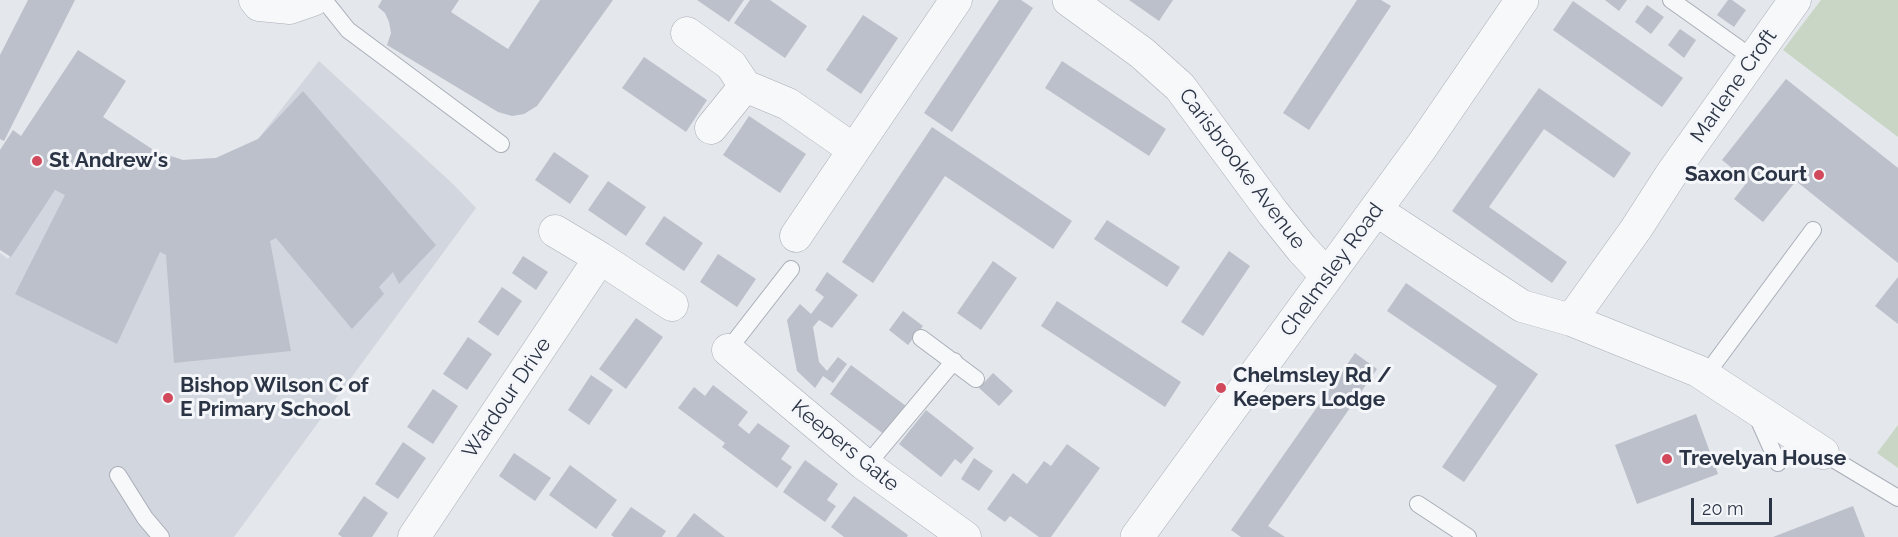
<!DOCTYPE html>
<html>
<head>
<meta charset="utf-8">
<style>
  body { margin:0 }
  #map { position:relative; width:1898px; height:537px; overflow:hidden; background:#e4e7ec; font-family:Raleway,sans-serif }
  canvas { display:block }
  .scale { position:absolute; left:1691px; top:498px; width:81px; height:27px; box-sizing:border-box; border:3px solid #2b3445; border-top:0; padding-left:8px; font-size:18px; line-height:21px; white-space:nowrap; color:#2b3445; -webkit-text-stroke:4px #f4f6f9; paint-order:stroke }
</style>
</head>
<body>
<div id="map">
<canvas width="1898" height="537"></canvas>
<div class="scale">20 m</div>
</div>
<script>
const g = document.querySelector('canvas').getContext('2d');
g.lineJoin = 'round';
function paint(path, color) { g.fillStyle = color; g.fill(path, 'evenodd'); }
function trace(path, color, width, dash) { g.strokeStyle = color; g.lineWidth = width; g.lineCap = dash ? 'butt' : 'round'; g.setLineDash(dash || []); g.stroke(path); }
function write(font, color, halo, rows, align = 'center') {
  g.font = font + ' Raleway,sans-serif'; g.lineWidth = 6; g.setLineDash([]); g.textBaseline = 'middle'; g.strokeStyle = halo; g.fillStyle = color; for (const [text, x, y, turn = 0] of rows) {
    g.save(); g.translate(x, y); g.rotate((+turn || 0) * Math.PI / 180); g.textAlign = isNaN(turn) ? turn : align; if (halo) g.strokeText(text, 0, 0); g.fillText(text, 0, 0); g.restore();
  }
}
paint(new Path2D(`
  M319,61l135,124 22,23 -242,329h-234v-284l8,6 95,-142 52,34 28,9 33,-2 42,-19z`), '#d2d6de');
paint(new Path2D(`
  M1821,0h77v137l-115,-87z
  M1898,425v43l-21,-15z`), '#c9d6c5');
paint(new Path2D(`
  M28,0h47l-71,141 -4,-2v-84z
  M382,0h77l-8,12 57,37 32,-49h73l-76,106 -13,8 -12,2 -14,-4 -111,-67 4,-12 -2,-11 -4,-9 -7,-6z
  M697,0h47l-15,22z
  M750,0h20l37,26 -22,32 -51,-35z
  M999,0h22l12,8 -81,124 -28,-19z
  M1129,0h44l-14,21z
  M1357,0h24l10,6 -82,124 -26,-17z
  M1605,0h22l-8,11z
  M1728,0h4l14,10 -12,17 -17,-12z
  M1573,1l110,77 -21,29 -109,-77z
  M1647,5l17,12 -13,17 -16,-12z
  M863,15l35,23 -37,56 -35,-24z
  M1680,29l16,11 -12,18 -16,-13z
  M78,50l48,31 -23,36 52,34 28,9 33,-2 42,-19 45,-48 133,154 -37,39 -6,-12 -14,15 5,7 -32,35 -76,-91 -6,3 21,110 -117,12 -8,-108 -6,-3 -43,92 -102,-50 50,-99 -10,-5 -44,67 -11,-7v-100l13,-20 8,6z
  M644,57l63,43 -21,32 -64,-44z
  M1062,61l104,68 -17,27 -104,-68z
  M1786,79l112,89v95l-102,-82 -33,41 -29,-23 14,-18 -26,-21z
  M1539,88l92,65 -17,25 -70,-49 -55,78 78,55 -15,21 -100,-72z
  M749,116l57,38 -26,39 -57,-38z
  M932,127l140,94 -19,28 -108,-73 -72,107 -31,-21z
  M554,152l35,24 -19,28 -35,-24z
  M608,181l38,26 -20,29 -38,-26z
  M664,216l39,27 -19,28 -39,-27z
  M1107,220l73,47 -13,20 -73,-48z
  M1229,251l21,15 -47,70 -22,-14z
  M718,254l38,25 -19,28 -37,-25z
  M523,256l25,16 -12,18 -24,-17z
  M993,261l24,17 -36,52 -24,-17z
  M827,272l31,23 -26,33 -13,-8 -6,7 6,35 8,9 11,-14 9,7 -14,19 -10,-7 -8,12 -18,-17 -10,-51 13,-16 11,10 13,-17 -9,-7z
  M1898,277v47l-23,-18z
  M1406,283l132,91 -74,108 -22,-15 55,-81 -110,-75z
  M502,287l20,14 -24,35 -20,-14z
  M1057,301l124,81 -16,25 -124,-81z
  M903,311l20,15 -15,19 -19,-15z
  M636,318l27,19 -37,52 -27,-20z
  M468,337l24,17 -25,36 -24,-16z
  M1355,353l22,16 -109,157 17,11h-44l-10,-7z
  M851,365l55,41 -21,29 -55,-41z
  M993,373l20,18 -14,15 -20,-18z
  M591,375l22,15 -24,35 -21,-15z
  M713,385l35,27 -10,13 11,9 9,-11 32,23 -9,13 11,8 -15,21 -55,-41 3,-4 -47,-35 16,-21 11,9z
  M433,389l25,17 -25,38 -26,-17z
  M926,410l48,38 -13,16 -6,-5 -14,18 -42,-33z
  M1696,414l22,60 -81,30 -22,-59z
  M403,442l23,16 -28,41 -23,-15z
  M1067,444l33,24 -49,69h-12l-29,-21 -5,6 -18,-13 26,-36 14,11 17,-23 7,5z
  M514,453l37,25 -16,23 -36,-25z
  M974,458l19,13 -14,20 -18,-12z
  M805,460l33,24 -11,16 9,6 -11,16 -42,-30z
  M570,465l47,35 -21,29 -47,-34z
  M364,496l24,17 -16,24h-30l-4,-3z
  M854,496l54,39 -1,2h-63l-13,-10z
  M1853,506l12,31h-92z
  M631,507l35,24 -4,6h-48l-3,-2z
  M694,513l31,24h-49z`), '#bbc0ca');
const service = new Path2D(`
  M324,0l24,30 153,114
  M1671,0l83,59
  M921,338l55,41
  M728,350l63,-81
  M1705,376l108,-146
  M1756,414l22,49
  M1823,453l75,45
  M866,466l88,-105
  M118,475l27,43 16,19
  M1418,504l50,33`);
const minor = new Path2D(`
  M255,0l4,5 31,3 23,-8
  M687,33l44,32 14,21 -34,42
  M745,86l43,18 66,46 102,-150
  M1376,210l146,96 49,14 127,51 125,82
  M555,231l45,27 72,47
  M796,236l58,-86
  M1571,320l65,-91 36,-56 123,-173
  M728,350l136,114 101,73
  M414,537l186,-279`);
const tertiary = new Path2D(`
  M1069,0l73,53 38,34 93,126 29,36 25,27
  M1137,537l285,-391 100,-146`);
trace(service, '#a9aeb7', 18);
trace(minor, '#a9aeb7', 33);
trace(tertiary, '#a9aeb7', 34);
trace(service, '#f7f8fa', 16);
trace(minor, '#f7f8fa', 32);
trace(tertiary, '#f7f8fa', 33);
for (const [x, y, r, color] of [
  [37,161,6,"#d1495b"],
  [1819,175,6,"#d1495b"],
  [1221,388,6,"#d1495b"],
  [168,398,6,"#d1495b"],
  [1667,459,6,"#d1495b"]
]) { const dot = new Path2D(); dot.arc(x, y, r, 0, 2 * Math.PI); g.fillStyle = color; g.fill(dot); trace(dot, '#f4f6f9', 2); }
write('21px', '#2b3445', '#f4f6f9', [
  ["Marlene Croft",1734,86,-55],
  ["Carisbrooke Avenue",1242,169,53],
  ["Chelmsley Road",1332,270,-54],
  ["Wardour Drive",507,398,-56],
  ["Keepers Gate",845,446,39]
]);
write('bold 21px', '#2b3445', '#f4f6f9', [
  ["St Andrew's",49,161],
  ["Saxon Court",1807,175,"right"],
  ["Chelmsley Rd /",1233,376],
  ["Keepers Lodge",1233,400],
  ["Bishop Wilson C of",180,386],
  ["E Primary School",180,410],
  ["Trevelyan House",1679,459]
], 'left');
</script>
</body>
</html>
